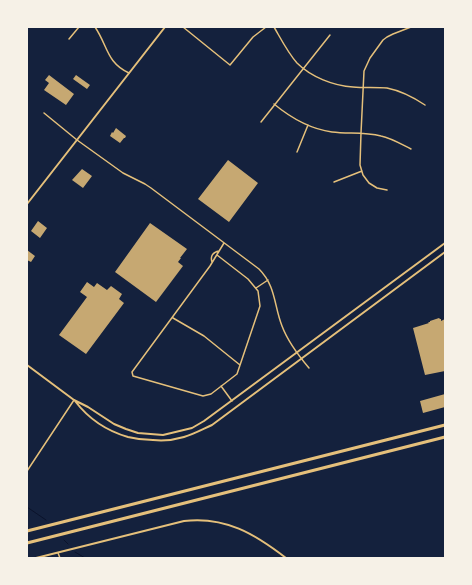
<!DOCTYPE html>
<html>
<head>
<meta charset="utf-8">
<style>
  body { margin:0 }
  #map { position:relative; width:472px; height:585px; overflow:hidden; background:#14213d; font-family:Quicksand,sans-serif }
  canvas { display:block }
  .frame { position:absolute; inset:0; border:28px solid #f6f1e7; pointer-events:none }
</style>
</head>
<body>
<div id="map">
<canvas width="472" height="585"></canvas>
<div class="frame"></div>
</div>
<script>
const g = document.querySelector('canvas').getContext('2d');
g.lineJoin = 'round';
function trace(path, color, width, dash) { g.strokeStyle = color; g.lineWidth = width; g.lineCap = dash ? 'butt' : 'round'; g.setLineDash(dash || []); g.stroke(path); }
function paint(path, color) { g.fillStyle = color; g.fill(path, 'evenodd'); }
trace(new Path2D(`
  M27,507l19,13
  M64,540l4,4
  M75,552l10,6`), '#0b132b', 1);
paint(new Path2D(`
  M49,75l25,19 -8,11 -22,-15 5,-7 -4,-3z
  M76,75l14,10 -3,4 -14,-10z
  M116,128l10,8 -1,2h-1l-4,5 -10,-7 2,-4 1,1z
  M228,160l30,23 -29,39 -31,-23z
  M82,169l10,7 -9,12 -11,-8z
  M38,221l9,7 -7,10 -9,-7z
  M150,223l37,26 -7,9h1l-3,4 5,4 -27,36 -41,-30z
  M27,250l8,6 -4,6 -4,-2z
  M87,282l7,5 3,-4 10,7 4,-4 11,8 -3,5 5,4 -38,51 -27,-19 28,-38 -7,-5z
  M439,318l1,1h1v2l4,-2v52l-20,4 -12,-47 16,-5 -1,-1h2v-1z
  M445,394v13l-22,6 -3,-12z`), '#c6a872');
trace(new Path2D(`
  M95,27c13,19 11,35 34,46
  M183,27l47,38 23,-28 13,-10
  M274,27c7,12 14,26 23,36 14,14 37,23 56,24 11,1 23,0 34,1 15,3 26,9 38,17
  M69,39l10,-12
  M274,104c17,14 36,25 58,28 16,2 32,0 49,4 10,2 20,8 30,13
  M44,113l33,27 46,33 22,11 6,4 108,81c17,17 15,37 23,57 6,16 16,29 27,42
  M261,122l69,-87
  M297,152l11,-27
  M334,182l28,-11
  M387,190l-10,-2 -8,-5 -6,-8 -3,-10 1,-32 3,-62 6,-13 13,-18 4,-3 6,-3 18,-7
  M217,255l31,24 10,12 2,15 -23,68 -26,20 -8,2 -70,-20 -1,-4 78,-106 14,-23
  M212,262c-2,-6 1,-10 7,-11
  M256,288l12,-8
  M173,318l31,18 36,29
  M221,386l11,15
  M27,471l47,-71
  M58,553l2,5`), '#e5c07b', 1.5);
trace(new Path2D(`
  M27,365l47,35 14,7 26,17 12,5 12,4 25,2 29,-7 12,-7 241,-178
  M75,401c13,17 32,30 53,36 8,2 17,3 25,3 10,1 21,0 31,-3 10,-3 19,-8 28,-12l233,-173
  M36,558l148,-37c41,-5 71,13 102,37`), '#e5c07b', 2);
trace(new Path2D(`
  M27,204l138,-177`), '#e5c07b', 2);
trace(new Path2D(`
  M27,531l418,-106
  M27,543l418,-106`), '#e5c07b', 3);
</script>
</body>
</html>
